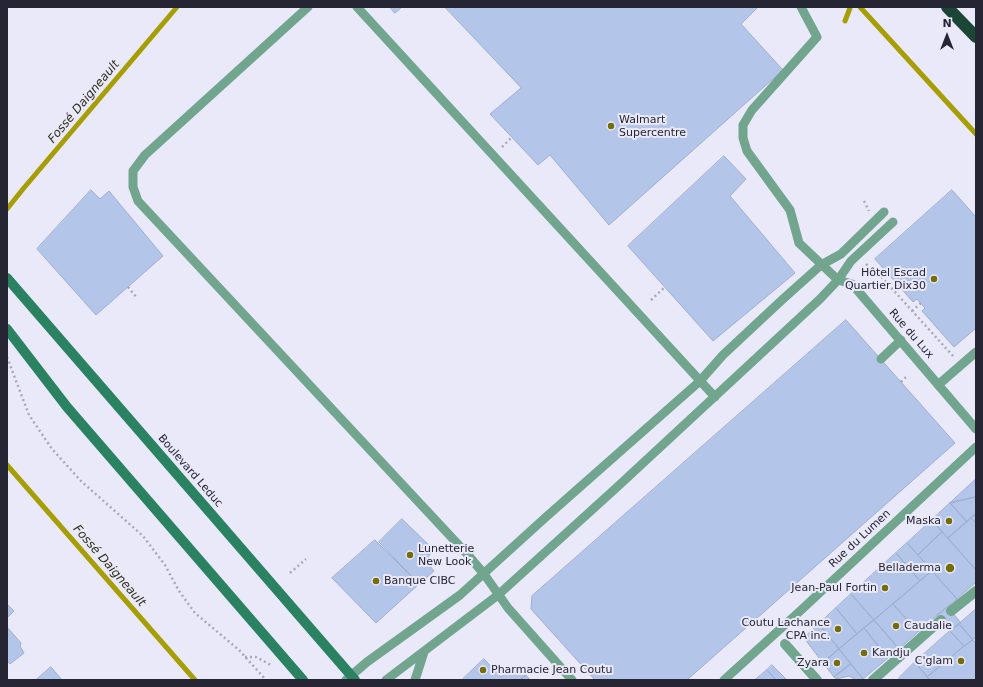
<!DOCTYPE html>
<html>
<head>
<meta charset="utf-8">
<style>
  body { margin:0 }
  #map { position:relative; width:983px; height:687px; overflow:hidden; background:#e9e9f9; font-family:"DejaVu Sans",sans-serif }
  canvas { display:block }
  .frame { position:absolute; inset:0; border:8px solid #252533; pointer-events:none }
  .north { position:absolute; left:927px; top:16px; width:40px; height:40px; -webkit-text-stroke:3px #e9e9f9; paint-order:stroke; rotate:0deg; font-size:11px; font-weight:700; line-height:16px; text-align:center; color:#252533 }
  .north::after { content:''; display:block; margin:auto; width:14px; height:18px; background:#252533; clip-path:polygon(50% 0,100% 100%,50% 72%,0 100%) }
</style>
</head>
<body>
<div id="map">
<canvas width="983" height="687"></canvas>
<div class="frame"></div>
<div class="north">N</div>
</div>
<script>
const g = document.querySelector('canvas').getContext('2d');
g.lineJoin = 'round';
function trace(path, color, width, dash) { g.strokeStyle = color; g.lineWidth = width; g.lineCap = dash ? 'butt' : 'round'; g.setLineDash(dash || []); g.stroke(path); }
function paint(path, color) { g.fillStyle = color; g.fill(path, 'evenodd'); }
function write(font, color, halo, rows, align = 'center') {
  g.font = font + ' "DejaVu Sans",sans-serif'; g.lineWidth = 4; g.setLineDash([]); g.textBaseline = 'middle'; g.strokeStyle = halo; g.fillStyle = color; for (const [text, x, y, turn = 0] of rows) {
    g.save(); g.translate(x, y); g.rotate((+turn || 0) * Math.PI / 180); g.textAlign = isNaN(turn) ? turn : align; if (halo) g.strokeText(text, 0, 0); g.fillText(text, 0, 0); g.restore();
  }
}
trace(new Path2D(`
  M860,7l116,127
  M845,21l5,-13 -1,-1
  M7,209l16,-20 154,-182
  M7,465l188,215`), '#a79d04', 5);
const building = new Path2D(`
  M390,7h12l-7,6z
  M445,7h313l-17,17 42,46 -174,155 -59,-70 -12,10 -48,-51 31,-26z
  M724,156l22,23 -16,17 65,77 -82,68 -85,-95z
  M91,190l9,9 9,-8 54,65 -67,59 -59,-66z
  M952,190l24,27v111l-22,19 -32,-36 3,-3 -8,-9 -4,3 -38,-43z
  M846,320l109,123 -268,237h-92l-64,-71 1,-13z
  M975,480l1,17 -26,6z
  M976,497v17l-9,8 -17,-19z
  M950,503l17,19 -19,16 -16,-18z
  M976,514v9l-5,-5z
  M971,518l5,5v47l-28,-32z
  M402,519l32,31 -9,10 9,11 -15,13 -40,-42z
  M932,520l10,12 -24,23 -11,-12z
  M942,532l34,38v12l-19,17 -39,-44z
  M375,540l44,44 -43,39 -44,-45z
  M907,543l25,28 -12,10 -24,-28z
  M896,553l24,28 -46,39 -23,-26z
  M932,571l25,28 -39,33 -25,-28z
  M851,594l23,26 -17,14 -21,-26z
  M7,604l7,7 -7,7z
  M893,604l25,28 -19,17 -25,-29z
  M948,607l13,16 -11,8 -13,-16z
  M836,608l21,26 -18,15 -20,-25z
  M976,609v28l-3,3 -14,-16z
  M874,620l25,29 -11,9 -24,-30z
  M819,624l20,25 -16,14 -19,-25z
  M959,624l14,16 -9,6 -14,-15z
  M7,627l14,16 -1,3 4,7 -14,11 -3,-3z
  M864,628l24,30 -25,21 -24,-30z
  M950,631l14,15 -37,31 -12,-15z
  M973,640l3,3v37h-46l-3,-3 37,-31z
  M839,649l12,15 -17,13 -11,-14z
  M484,659l17,18 15,-12 10,10 -6,5h-56l-1,-1z
  M915,662l15,18h-31v-2z
  M851,664l12,15 -6,1 -8,-4 -13,3 -2,-2z
  M772,665l15,15h-11l-9,-10z
  M51,667l11,13h-26z
  M767,670l9,10h-21z
  M526,675l4,5h-10z`);
paint(building, '#b3c5e8');
trace(building, '#9daed1', 1);
trace(new Path2D(`
  M502,147l10,-10
  M864,201l5,10
  M866,264l11,8 76,84
  M128,287l9,11
  M651,300l14,-13
  M912,311l9,-8
  M7,357l22,58 23,34 29,32 62,55 22,29 14,26 16,22 44,37 27,30
  M901,382l5,-5
  M290,573l16,-14
  M245,657h11l15,8
  M581,668l2,-2`), '#a8a8b7', 2.5, [2, 3]);
trace(new Path2D(`
  M308,7l-163,148 -12,16v16l5,14 330,354 16,19 24,34 64,72
  M357,7l358,390
  M801,7l16,30 -65,73 -9,15v13l4,13 43,59 9,33 39,37 14,4 124,145
  M881,359l20,-19
  M938,385l38,-33
  M346,680l21,-18 93,-67 86,-78 154,-136 23,-26 60,-56 38,-34 20,-11 43,-42
  M386,680l112,-85 117,-106 205,-190 18,-19 13,-19 42,-39
  M415,680l9,-28
  M724,680l75,-68 177,-165`), '#72a58e', 9);
trace(new Path2D(`
  M951,611l25,-20
  M785,644l32,36
  M873,680l68,-60`), '#72a58e', 10);
trace(new Path2D(`
  M7,278l348,402
  M7,329l60,78 236,273`), '#2a8261', 10);
trace(new Path2D(`
  M947,7l29,30`), '#1b4635', 12);
for (const [x, y, r, color] of [
  [611,126,4,"#746c08"],
  [934,279,4,"#746c08"],
  [949,521,4,"#746c08"],
  [410,555,4,"#746c08"],
  [950,568,5,"#746c08"],
  [376,581,4,"#746c08"],
  [885,588,4,"#746c08"],
  [896,626,4,"#746c08"],
  [838,629,4,"#746c08"],
  [864,653,4,"#746c08"],
  [961,661,4,"#746c08"],
  [837,663,4,"#746c08"],
  [483,670,4,"#746c08"]
]) { const dot = new Path2D(); dot.arc(x, y, r, 0, 2 * Math.PI); g.fillStyle = color; g.fill(dot); trace(dot, '#e9e9f9', 1.5); }
write('11px', '#252533', '#e9e9f9', [
  ["Walmart",619,120,"left"],
  ["Supercentre",619,133,"left"],
  ["Hôtel Escad",926,273],
  ["Quartier Dix30",926,286],
  ["Maska",941,521],
  ["Lunetterie",418,549,"left"],
  ["New Look",418,562,"left"],
  ["Belladerma",941,568],
  ["Banque CIBC",384,581,"left"],
  ["Jean-Paul Fortin",877,588],
  ["Coutu Lachance",830,623],
  ["CPA inc.",830,636],
  ["Caudalie",904,626,"left"],
  ["Kandju",872,653,"left"],
  ["C'glam",953,661],
  ["Zyara",829,663],
  ["Pharmacie Jean Coutu",491,670,"left"]
], 'right');
write('11px', '#252533', '#e9e9f9', [
  ["Rue du Lux",911,334,49],
  ["Boulevard Leduc",190,471,49],
  ["Rue du Lumen",860,539,-43]
]);
write('italic 12px', '#31301b', '#e9e9f9', [
  ["Fossé Daigneault",84,102,-50],
  ["Fossé Daigneault",109,566,49]
]);
</script>
</body>
</html>
